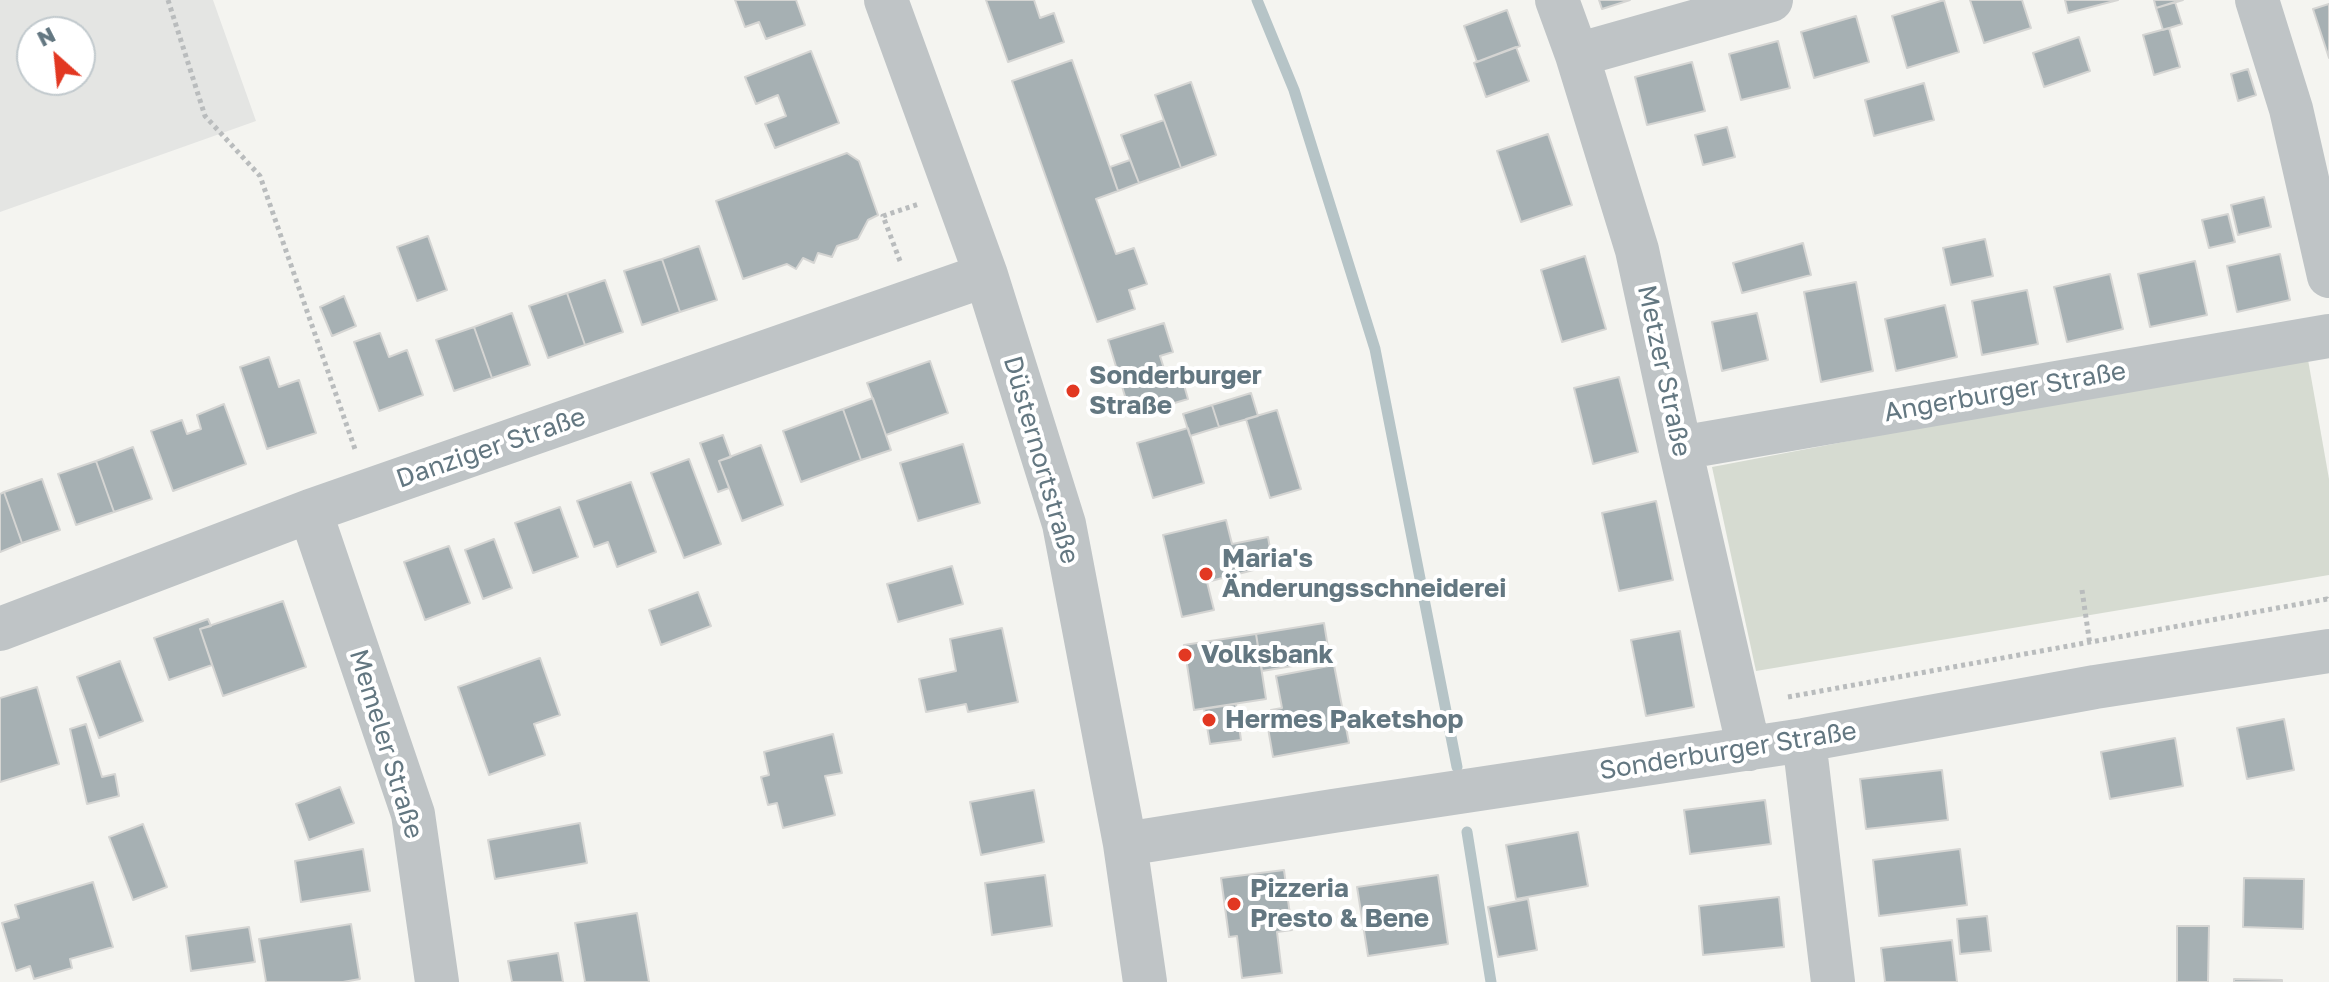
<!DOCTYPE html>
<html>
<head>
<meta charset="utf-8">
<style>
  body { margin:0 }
  #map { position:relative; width:2329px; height:982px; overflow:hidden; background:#f4f4f0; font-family:"Golos Text",sans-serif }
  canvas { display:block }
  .north { position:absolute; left:16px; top:16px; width:80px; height:80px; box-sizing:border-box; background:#fff; border:2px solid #c1c9cd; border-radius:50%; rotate:333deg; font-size:22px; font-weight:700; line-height:32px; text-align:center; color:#637781 }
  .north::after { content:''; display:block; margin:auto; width:28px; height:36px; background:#e23822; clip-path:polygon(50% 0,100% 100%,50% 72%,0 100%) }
</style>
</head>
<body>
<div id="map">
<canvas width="2329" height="982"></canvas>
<div class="north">N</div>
</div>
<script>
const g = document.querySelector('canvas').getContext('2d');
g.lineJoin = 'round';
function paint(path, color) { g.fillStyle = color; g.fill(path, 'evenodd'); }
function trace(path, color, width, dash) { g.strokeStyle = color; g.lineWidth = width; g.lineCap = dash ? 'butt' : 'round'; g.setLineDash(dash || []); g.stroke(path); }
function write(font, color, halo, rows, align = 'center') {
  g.font = font + ' "Golos Text",sans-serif'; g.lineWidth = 8; g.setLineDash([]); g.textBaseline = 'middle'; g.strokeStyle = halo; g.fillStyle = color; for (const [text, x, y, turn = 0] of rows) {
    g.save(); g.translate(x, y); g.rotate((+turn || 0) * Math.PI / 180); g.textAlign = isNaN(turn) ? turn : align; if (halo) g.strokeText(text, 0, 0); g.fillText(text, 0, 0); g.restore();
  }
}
paint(new Path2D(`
  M0,0h213l43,121 -256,91zM32,32h48v48h-48z`), '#e4e5e3');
paint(new Path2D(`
  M2307,354l22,125v96l-573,96 -44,-204z`), '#d6dbd1');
trace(new Path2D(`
  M1257,0l37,90 81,259 82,418
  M1467,832l24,150`), '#b6c4c7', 11);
const building = new Path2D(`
  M735,0h61l9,25 -39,14 -7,-17 -14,5z
  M986,0h48l6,18 14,-5 10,29 -56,20z
  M1599,0h31l-28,9z
  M1944,0l15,52 -52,16 -15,-52z
  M1970,0h52l9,28 -47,15z
  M2065,0h53l-50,13z
  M2154,0h29l-27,8z
  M2175,2l7,22 -19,6 -7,-22z
  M2329,4v54l-16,-49z
  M1507,10l13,36 -43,16 -13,-36z
  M1856,16l13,46 -55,16 -13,-46z
  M2169,28l11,39 -26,8 -11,-40z
  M2079,37l11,34 -46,16 -11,-34z
  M1778,41l12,47 -49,12 -12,-46z
  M1516,47l13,34 -43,16 -12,-34z
  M811,51l28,72 -64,25 -10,-24 21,-8 -8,-21 -22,9 -11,-27z
  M1072,60l46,131 -22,8 20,55 18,-6 13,36 -18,6 6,19 -38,13 -85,-241z
  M1692,62l13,49 -58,14 -12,-48z
  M2248,69l8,26 -18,6 -7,-27z
  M1191,82l25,73 -35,13 -26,-73z
  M1924,83l10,37 -60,16 -9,-36z
  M1164,120l17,48 -42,15 -18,-48z
  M1727,127l8,30 -32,8 -8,-30z
  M1548,134l24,71 -51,17 -24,-71z
  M847,153l12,8 19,54 -10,5 -10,19 -21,7 -5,11 -14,-4 -4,10 -11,-5 -7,11 -9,-5 -44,15 -27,-78z
  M1130,160l9,23 -21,8 -8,-24z
  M2264,197l7,30 -33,8 -7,-30z
  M2228,214l7,28 -26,6 -7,-28z
  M428,236l19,54 -30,11 -20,-54z
  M1985,239l8,37 -42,9 -8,-37z
  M1803,243l8,32 -69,18 -9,-30z
  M699,246l18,54 -37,12 -18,-53z
  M2280,254l10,46 -53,12 -10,-46z
  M1585,256l21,73 -44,13 -21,-72z
  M662,259l18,53 -38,13 -18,-54z
  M2195,261l12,54 -57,12 -12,-53z
  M2110,274l13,55 -56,13 -13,-55z
  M605,280l18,52 -38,13 -18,-52z
  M1856,282l17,89 -52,11 -17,-90z
  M2027,290l11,54 -56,11 -10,-54z
  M567,293l18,52 -37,13 -19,-52z
  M344,296l12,30 -24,10 -12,-29z
  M1945,305l12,52 -61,14 -11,-52z
  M512,313l18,52 -38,13 -18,-51z
  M1757,313l11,47 -46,11 -10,-49z
  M1164,323l9,29 -13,4 6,19 14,-4 8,28 -57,17 -23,-76z
  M474,327l18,51 -38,13 -18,-51z
  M380,333l9,24 18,-7 16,45 -44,16 -25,-69z
  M269,357l10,30 20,-7 17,53 -49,16 -27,-82z
  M930,361l18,52 -62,22 -19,-52z
  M1619,377l19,75 -45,12 -19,-76z
  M1251,393l7,23 -39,11 -7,-22z
  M873,398l18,52 -30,10 -18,-51z
  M224,404l22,60 -73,27 -22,-60 31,-11 5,14 14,-5 -4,-14z
  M1212,405l7,22 -29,9 -7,-22z
  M843,409l18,51 -60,22 -18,-51z
  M1277,410l24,79 -31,9 -24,-79z
  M1188,428l16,55 -51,15 -16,-55z
  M723,435l8,22 -12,4 10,27 -11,4 -18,-49z
  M963,444l17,59 -62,18 -18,-58z
  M761,445l22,60 -41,16 -23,-60z
  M133,447l19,52 -38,13 -18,-51z
  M689,459l32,85 -37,14 -33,-85z
  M96,461l18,51 -38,13 -18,-51z
  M42,479l18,51 -38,13 -18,-51z
  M631,482l25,70 -39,15 -9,-25 -14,5 -17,-46z
  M4,492l18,51 -22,9v-58z
  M1656,501l17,79 -54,11 -17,-78z
  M560,507l18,50 -45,16 -18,-50z
  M1226,520l6,24 36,-7 5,28 -66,17 7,28 -32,7 -19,-82z
  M494,539l18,49 -29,11 -18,-49z
  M449,546l21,57 -45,17 -21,-58z
  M952,566l11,38 -65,18 -11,-38z
  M698,592l13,34 -50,19 -12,-35z
  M283,601l23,66 -83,29 -23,-67z
  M208,619l3,7 -11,3 12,36 -43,15 -15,-42z
  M1324,623l6,37 -68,11 -6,-37z
  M1002,628l16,74 -50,10 -2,-8 -40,8 -7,-33 37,-8 -6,-32z
  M1680,631l14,76 -48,9 -15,-76z
  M1256,634l10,65 -72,11 -10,-65z
  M540,658l20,57 -26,9 11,31 -56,20 -31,-88z
  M120,661l23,60 -44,17 -22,-61z
  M1334,665l15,78 -76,14 -5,-29 6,-1 -3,-17 11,-2 -6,-32z
  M37,687l22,77 -59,18v-84z
  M1236,704l5,36 -31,4 -6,-35z
  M2284,719l10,51 -47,9 -10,-51z
  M86,724l16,53 13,-3 4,22 -32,8 -17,-75z
  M833,734l9,39 -17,3 10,39 -52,13 -6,-25 -9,2 -7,-28 8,-2 -5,-23z
  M2175,738l8,48 -73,13 -9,-47z
  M1942,770l6,50 -82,9 -6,-50z
  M340,787l14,36 -45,17 -13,-36z
  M1034,790l10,52 -63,13 -11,-53z
  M1765,800l6,44 -81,10 -6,-44z
  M580,823l7,40 -92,16 -7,-39z
  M143,824l24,63 -34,13 -24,-63z
  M1578,832l10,54 -72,13 -10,-54z
  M363,849l7,42 -69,11 -6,-41z
  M1960,849l7,56 -88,11 -6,-56z
  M1284,870l8,60 -15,2 5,41 -40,5 -5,-42 -8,1 -8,-59z
  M1045,875l7,51 -60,9 -7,-52z
  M1438,875l10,69 -80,12 -11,-69z
  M2244,878l60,1 -1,50 -60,-2z
  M93,882l20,65 -43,12 2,9 -38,11 -4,-13 -14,5 -14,-48 17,-5 -4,-13z
  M1779,897l5,50 -81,8 -4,-49z
  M1528,899l9,51 -39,7 -10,-50z
  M637,913l12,69h-64l-10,-59z
  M1987,916l4,35 -31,3 -3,-35z
  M351,924l9,55 -17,3h-77l-7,-43z
  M2177,926h32l-1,56h-31z
  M249,927l6,35 -64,9 -5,-35z
  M1952,940l5,42h-72l-4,-34z
  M558,953l5,29h-51l-4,-21z
  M2234,979l48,1v2h-48z`);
paint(building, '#a6b0b3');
trace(building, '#d5d5d3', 2);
trace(new Path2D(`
  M168,0l37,116 55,60 96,276
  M900,261l-17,-45 36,-12
  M2082,590l8,55
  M1788,697l539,-98 2,3`), '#b9bcbd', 5, [4, 4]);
trace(new Path2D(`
  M886,0l100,275 78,249 61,320 20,138
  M1557,0l20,55 60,195 43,198 69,301
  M2257,0l34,109 38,167
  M1577,55l194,-55
  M1680,448l649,-112
  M310,511l103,303 24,168
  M0,629l310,-118 676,-236
  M1804,740l29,242
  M1125,844l208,-33 471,-71 291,-53 234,-36`), '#bfc4c6', 44);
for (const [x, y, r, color] of [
  [1073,391,8,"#e23822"],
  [1206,574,8,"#e23822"],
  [1185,655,8,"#e23822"],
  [1209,720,8,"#e23822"],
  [1234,904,8,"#e23822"]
]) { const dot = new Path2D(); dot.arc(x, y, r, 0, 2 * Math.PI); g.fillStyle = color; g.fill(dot); trace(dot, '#fff', 3); }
write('26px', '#637781', '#fff', [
  ["Metzer Straße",1664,371,78],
  ["Angerburger Straße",2005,392,-10],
  ["Danziger Straße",491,448,-19],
  ["Düsternortstraße",1041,460,74],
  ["Memeler Straße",386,744,73],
  ["Sonderburger Straße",1728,751,-9]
]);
write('bold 26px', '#637781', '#fff', [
  ["Sonderburger",1089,376],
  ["Straße",1089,406],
  ["Maria's",1222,559],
  ["Änderungsschneiderei",1222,589],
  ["Volksbank",1201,655],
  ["Hermes Paketshop",1225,720],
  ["Pizzeria",1250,889],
  ["Presto & Bene",1250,919]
], 'left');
</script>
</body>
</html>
